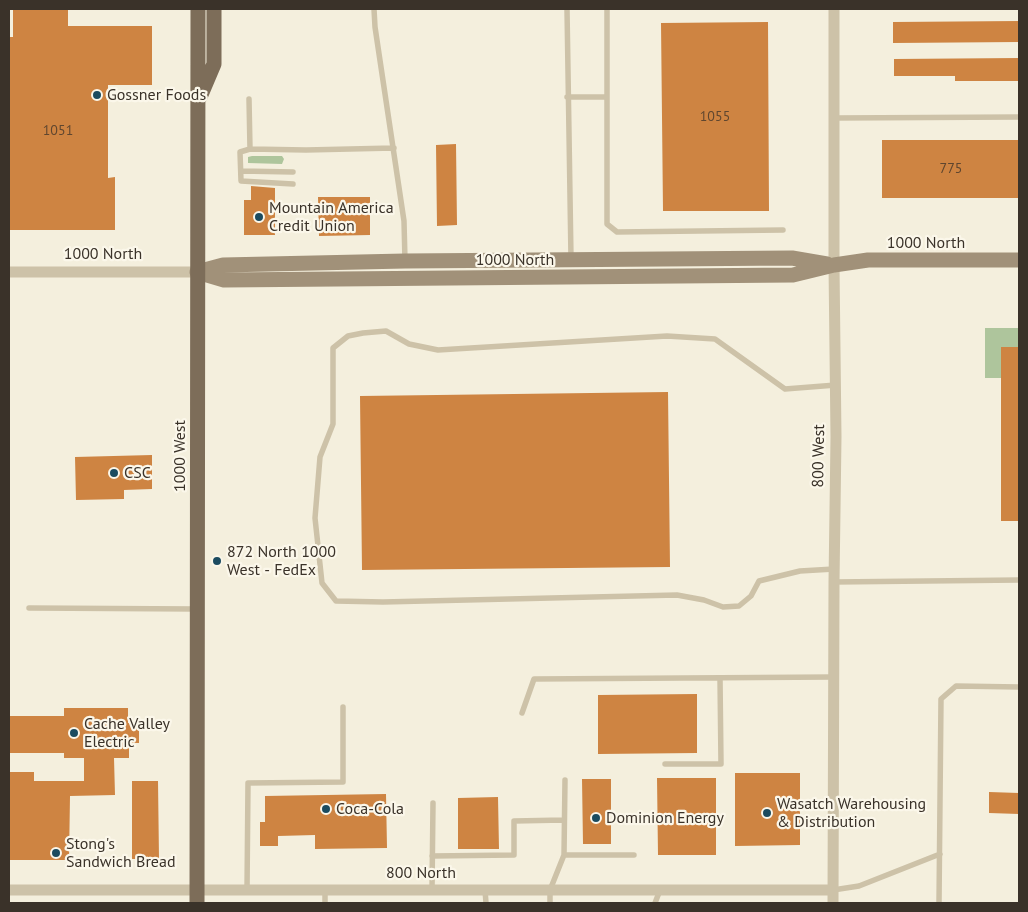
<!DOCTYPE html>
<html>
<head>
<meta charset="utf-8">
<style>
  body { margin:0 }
  #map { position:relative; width:1028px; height:912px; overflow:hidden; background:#f4efdd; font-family:"PT Sans",sans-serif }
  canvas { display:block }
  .frame { position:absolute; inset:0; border:10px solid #3a3229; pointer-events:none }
</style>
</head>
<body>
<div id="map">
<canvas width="1028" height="912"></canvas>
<div class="frame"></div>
</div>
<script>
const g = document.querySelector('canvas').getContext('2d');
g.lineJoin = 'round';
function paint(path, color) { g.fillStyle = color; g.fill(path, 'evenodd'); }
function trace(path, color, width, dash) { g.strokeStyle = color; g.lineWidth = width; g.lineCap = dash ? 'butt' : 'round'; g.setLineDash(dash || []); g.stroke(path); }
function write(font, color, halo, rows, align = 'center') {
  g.font = font + ' "PT Sans",sans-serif'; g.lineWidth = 4.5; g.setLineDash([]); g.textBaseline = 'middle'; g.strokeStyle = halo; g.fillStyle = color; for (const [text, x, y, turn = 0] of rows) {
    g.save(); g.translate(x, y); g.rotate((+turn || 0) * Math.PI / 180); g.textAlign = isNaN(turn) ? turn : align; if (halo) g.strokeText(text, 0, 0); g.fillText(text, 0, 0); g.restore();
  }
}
paint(new Path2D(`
  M252,156h30l2,3 -2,5 -34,-1v-6z
  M985,328h34v19h-18v31h-16z`), '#aec59c');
paint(new Path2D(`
  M13,9h55v17h84v59h-44v93l7,-1v53h-106v-193h4z
  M1019,21v21l-126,1v-21z
  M768,22l1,189h-106l-2,-188z
  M1019,58v23h-64v-5h-61v-17z
  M882,140h137v58h-137z
  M456,144l1,81 -20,1 -1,-81z
  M251,186l24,2v47h-31v-35h7z
  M318,197h52v38l-51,1z
  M1001,347h18v174h-18z
  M668,392l2,175 -308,3 -2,-174z
  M152,455v34l-28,1v9l-48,1 -1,-43z
  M697,694v59l-99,1v-59z
  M64,708h64v15h11v20h-10v15h-15l1,37 -45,1 -1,64h-60v-88h25v9h50v-23h-20v-5h-55v-37h55z
  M735,773h65v72l-65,1z
  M657,778h59v77h-58z
  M582,779h29v65h-28z
  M132,781h26l1,78h-27z
  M989,792l30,1v21l-30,-1z
  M386,794l1,54 -72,1v-14l-37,1v10h-18v-24h5v-26z
  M498,797l1,52h-41v-51z`), '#ce8442');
trace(new Path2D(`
  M374,9l1,18 29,194 1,40
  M567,9l4,249
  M607,9v215l10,8 166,-2
  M567,97h40
  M249,99l1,50 56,1 88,-2
  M835,118l184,-1
  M250,149l-10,3 1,29 52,3
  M241,171l52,1
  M834,569l-34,2 -41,10 -8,15 -12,10 -16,1 -19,-7 -27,-5 -294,7 -47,-1 -14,-18 -7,-65 5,-61 13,-33v-76l15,-12 15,-3 23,-2 23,13 29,6 229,-14 48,3 70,50 51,-4
  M834,582l185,-2
  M29,608l166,1
  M522,713l12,-34 299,-2
  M665,764h56l-1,-86
  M564,855h70
  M432,856l82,-1v-34l50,-1
  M247,890l1,-107 95,-1v-75
  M432,890l1,-87
  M485,890l1,13
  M833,890l26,-4 81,-32
  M325,903v-13
  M550,903v-13l14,-35 1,-75
  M655,903l5,-13
  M939,903l2,-204 15,-13 63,1`), '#cdc2a8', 5.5);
trace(new Path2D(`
  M9,272h188
  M9,890h824
  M833,903l1,-321 2,-145 -2,-172v-256`), '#cdc2a8', 11);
trace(new Path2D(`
  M197,272l27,8 569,-5 41,-10 34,-5h151
  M197,272l26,-7 182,-4 387,-3 35,6`), '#a19179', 15);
trace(new Path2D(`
  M200,97l14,-33v-55
  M197,903l1,-894`), '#7d6d59', 15);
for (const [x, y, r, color] of [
  [97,95,5,"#1b4b5f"],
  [259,217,5,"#1b4b5f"],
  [114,473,5,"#1b4b5f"],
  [217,561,5,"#1b4b5f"],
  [74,733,5,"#1b4b5f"],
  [326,809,5,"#1b4b5f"],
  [767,813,5,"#1b4b5f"],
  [596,818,5,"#1b4b5f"],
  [56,853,5,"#1b4b5f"]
]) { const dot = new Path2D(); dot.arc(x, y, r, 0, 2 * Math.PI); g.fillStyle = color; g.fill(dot); trace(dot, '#fbf7ea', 2); }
write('14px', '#5f462f', null, [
  ["1055",715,117],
  ["1051",58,131],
  ["775",951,169]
]);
write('16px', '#3a3229', '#fbf7ea', [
  ["Gossner Foods",107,95],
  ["Mountain America",269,208],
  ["Credit Union",269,226],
  ["CSC",124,473],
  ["872 North 1000",227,552],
  ["West - FedEx",227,570],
  ["Cache Valley",84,724],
  ["Electric",84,742],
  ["Wasatch Warehousing",777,804],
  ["& Distribution",777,822],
  ["Coca-Cola",336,809],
  ["Dominion Energy",606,818],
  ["Stong's",66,844],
  ["Sandwich Bread",66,862]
], 'left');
write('16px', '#3a3229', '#fbf7ea', [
  ["1000 North",926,243],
  ["1000 North",103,254],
  ["1000 North",515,260],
  ["1000 West",180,456,-90],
  ["800 West",819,456,-89],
  ["800 North",421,873]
]);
</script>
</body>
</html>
